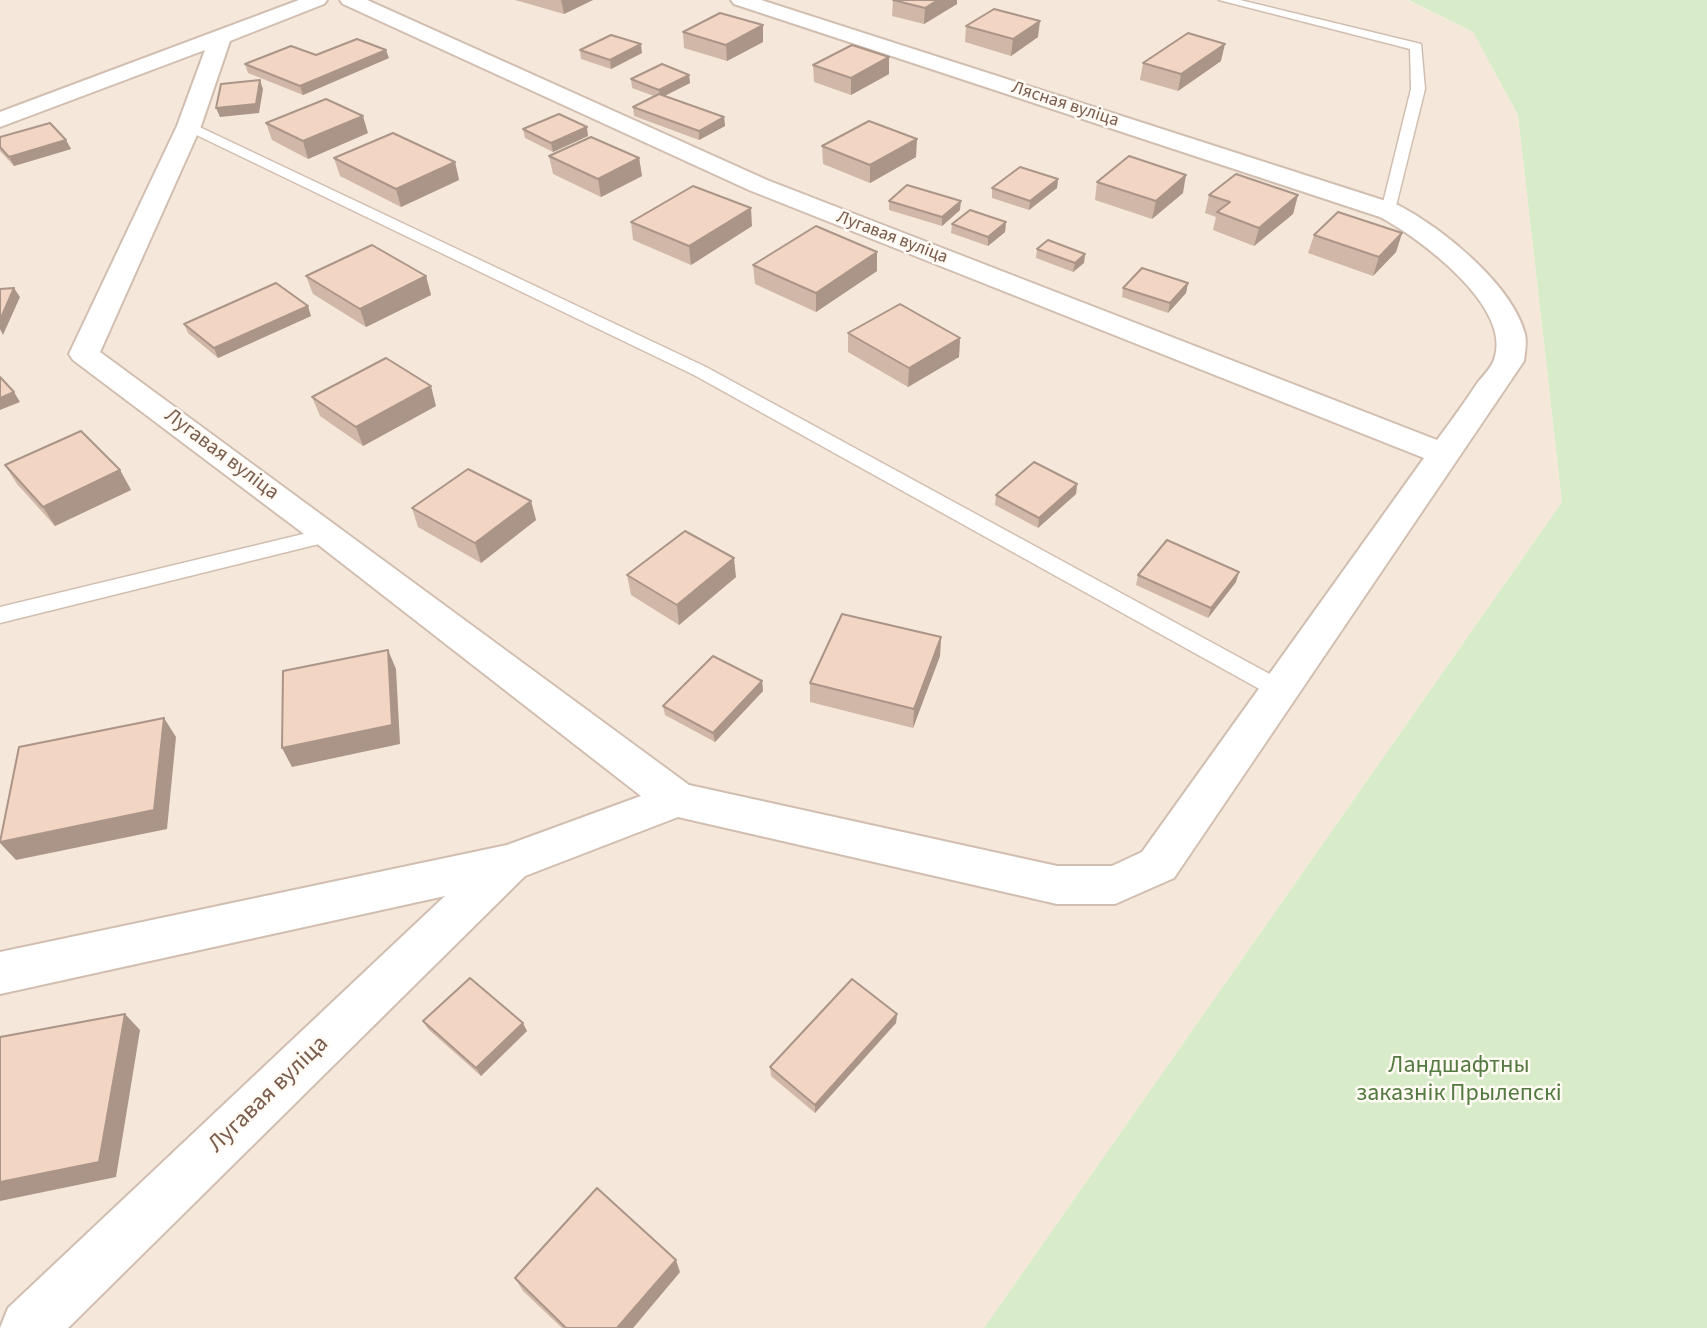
<!DOCTYPE html>
<html>
<head>
<meta charset="utf-8">
<style>
  body { margin:0 }
  canvas { display:block; background:#fdf6ec }
</style>
</head>
<body>
<canvas width="1707" height="1328"></canvas>
<script>
const g = document.querySelector('canvas').getContext('2d');
g.lineJoin = 'round';
function paint(path, color) { g.fillStyle = color; g.fill(path, 'evenodd'); }
function trace(path, color, width, dash) { g.strokeStyle = color; g.lineWidth = width; g.lineCap = dash ? 'butt' : 'round'; g.setLineDash(dash || []); g.stroke(path); }
function write(font, color, halo, rows, align = 'center') {
  g.font = font + ' "Source Sans 3",sans-serif'; g.lineWidth = 5; g.setLineDash([]); g.textBaseline = 'middle'; g.strokeStyle = halo; g.fillStyle = color; for (const [text, x, y, turn = 0] of rows) {
    g.save(); g.translate(x, y); g.rotate((+turn || 0) * Math.PI / 180); g.textAlign = isNaN(turn) ? turn : align; if (halo) g.strokeText(text, 0, 0); g.fillText(text, 0, 0); g.restore();
  }
}
paint(new Path2D(`
  M0,0h1407l66,32 45,83 44,387 -578,826h-984z`), '#f5e8da');
paint(new Path2D(`
  M1408,0h299v1328h-723l578,-826 -44,-387 -45,-83z`), '#d8ecc9');
const service = new Path2D(`
  M1219,0h21l181,44 4,45 -31,125 -5,2 -8,-5 30,-122 -1,-40z
  M189,122l517,245 582,317 4,6 -4,6 -8,3 -8,-3 -578,-321 -510,-246 -2,-3z
  M328,528l7,2 3,5 -3,5 -335,83v-16z`);
const minor = new Path2D(`
  M299,0h28l-3,4 -94,37 -29,85 -101,226 589,433 368,81h55l30,-14 282,-394 -675,-268 -406,-186 -3,-4h27l400,180 670,260c14,-19 28,-38 41,-58 5,-6 13,-14 16,-22 20,-53 -76,-123 -114,-143l-646,-213 -3,-4h30l637,205c44,23 114,79 127,129 2,9 0,18 -1,27l-350,517 -59,26h-58l-379,-87 -153,59 -457,452h-68l8,-20 437,-412 -445,98v-42l507,-107 134,-49 -325,-253 -243,-183 -4,-6 108,-228 28,-76 -205,77v-15z`);
trace(service, '#d1beb0', 3);
trace(minor, '#d1beb0', 4);
paint(service, '#fff');
paint(minor, '#fff');
paint(new Path2D(`
  M515,0h78l-29,14z
  M893,0l64,4 -33,20 -32,-8z
  M966,26l72,11 -27,19 -46,-14z
  M683,32l80,10 -36,19 -43,-13z
  M580,50l62,3 -31,16 -30,-10z
  M889,57v17l-38,21 -37,-13 -1,-17z
  M389,58l-86,37 -55,-22 -3,-9z
  M1221,61l-43,30 -38,-11 3,-17z
  M689,75l1,8 -25,13 59,21 1,9 -26,14 -65,-24 -1,-9 21,-11 -22,-8 -1,-9z
  M266,123l102,10 -60,26 -36,-19z
  M523,129l65,7 -35,16 -28,-14z
  M0,137l66,3 5,9 -57,17 -14,-15z
  M822,146l94,11 -46,26 -47,-19z
  M549,156l90,2 3,18 -41,21 -48,-23z
  M334,158l121,4 4,18 -58,27 -61,-31z
  M1058,179l-1,9 -28,22 -37,-12v-10z
  M1097,182l86,11 -31,26 -57,-19z
  M1209,195h89l-5,19 -39,32 -41,-16 3,-13 -11,-4z
  M889,201l71,9 -18,16 -53,-16z
  M631,222l121,4 -61,39 -58,-25z
  M1006,222l-1,10 -17,14 -37,-13 1,-9z
  M1402,233l-6,19 -23,24 -65,-23 6,-18z
  M1037,249l48,5 -1,9 -11,9 -37,-14z
  M877,252v19l-61,41 -61,-28 -2,-19z
  M306,276h120l5,19 -65,32 -53,-33z
  M1188,283l-2,10 -18,20 -46,-16 1,-9z
  M311,316l-93,42 -30,-25 -4,-9z
  M848,333l112,5 -1,19 -51,30 -60,-35z
  M312,397l124,9 -73,40 -43,-30z
  M5,465l115,5 11,20 -76,36 -38,-42z
  M1077,484l-1,10 -38,34 -43,-23 1,-10z
  M531,501l5,19 -55,43 -63,-36 -6,-19z
  M627,575l109,2 -57,48 -48,-30z
  M1138,575l98,7 -28,36 -72,-33z
  M941,637l-1,19 -27,72 -103,-26v-19z
  M762,681l1,10 -48,51 -50,-27 -2,-9z
  M897,1014l-1,9 -81,90 -44,-37 -1,-9z
  M423,1021l104,10 -46,45 -53,-47z
  M680,1272l-47,56h-71l-39,-37 -8,-13z`), '#d1b7a8');
paint(new Path2D(`
  M561,0h32l-29,14z
  M938,0h19v4l-33,20 1,-16z
  M1040,21l-2,16 -27,19 2,-17z
  M763,25v17l-36,19 -1,-16z
  M641,44l1,9 -31,16 -1,-9z
  M1225,44l-4,17 -43,30 3,-17z
  M386,50l3,8 -86,37 -3,-9z
  M889,57v17l-38,21v-17z
  M689,75l1,8 -30,15 -1,-8z
  M260,80l3,9 -4,24 -39,4 -4,-9z
  M363,116l5,17 -60,26 -5,-18z
  M724,117l1,9 -26,14v-9z
  M587,127l1,9 -35,16 -2,-9z
  M917,139l-1,18 -46,26v-18z
  M66,140l5,9 -57,17 -5,-9z
  M639,158l3,18 -41,21 -3,-18z
  M455,162l4,18 -58,27 -5,-18z
  M1186,175l-3,18 -31,26 4,-18z
  M1058,179l-1,9 -28,22 1,-9z
  M1298,195l-5,19 -39,32 5,-18z
  M961,201l-1,9 -18,16v-9z
  M751,208l1,18 -61,39 -2,-19z
  M1006,222l-1,10 -17,14v-9z
  M1402,233l-6,19 -23,24 6,-19z
  M877,252v19l-61,41v-19z
  M1085,254l-1,9 -11,9 2,-9z
  M426,276l5,19 -65,32 -6,-18z
  M1188,283l-2,10 -18,20 2,-10z
  M14,288l6,9 -17,38 -3,-6v-9z
  M308,306l3,10 -93,42 -4,-10z
  M960,338l-1,19 -51,30 1,-19z
  M431,386l5,20 -73,40 -7,-19z
  M14,392l6,10 -20,8v-12z
  M120,470l11,20 -76,36 -12,-19z
  M1077,484l-1,10 -38,34 1,-10z
  M531,501l5,19 -55,43 -6,-20z
  M734,558l2,19 -57,48 -2,-20z
  M1239,572l-3,10 -28,36 3,-10z
  M941,637l-1,19 -27,72 1,-19z
  M388,650l8,19 4,75 -108,23 -10,-19z
  M762,681l1,10 -48,51 -2,-9z
  M164,718l12,19 -9,92 -151,31 -16,-17z
  M125,1014l15,16 -24,147 -116,24v-19z
  M897,1014l-1,9 -81,90v-8z
  M523,1023l4,8 -46,45 -5,-8z
  M676,1260l4,12 -47,56h-16z`), '#aa9588');
const building = new Path2D(`
  M893,0h45l-13,8z
  M994,9l46,12 -27,18 -47,-13z
  M720,13l43,12 -37,20 -43,-13z
  M1188,33l37,11 -44,30 -38,-11z
  M611,35l30,9 -31,16 -30,-10z
  M357,39l29,11 -86,36 -55,-22 46,-18 25,9z
  M852,45l37,12 -38,21 -38,-13z
  M662,64l27,11 -30,15 -28,-11z
  M260,80l-4,24 -40,4 5,-24z
  M659,94l65,23 -25,14 -66,-24z
  M326,99l37,17 -60,25 -37,-18z
  M559,114l28,13 -36,16 -28,-14z
  M869,121l48,18 -47,26 -48,-19z
  M50,123l16,17 -57,17 -9,-10v-10z
  M393,133l62,29 -59,27 -62,-31z
  M591,137l48,21 -41,21 -49,-23z
  M1129,156l57,19 -30,26 -59,-19z
  M1020,167l38,12 -28,22 -38,-13z
  M1236,174l62,21 -39,33 -42,-16 13,-10 -21,-7z
  M907,185l54,16 -19,16 -53,-16z
  M693,186l58,22 -62,38 -58,-24z
  M970,210l36,12 -18,15 -36,-13z
  M1338,212l64,21 -23,24 -65,-22z
  M816,226l61,26 -61,41 -63,-28z
  M1048,240l37,14 -10,9 -38,-14z
  M372,245l54,31 -66,33 -54,-33z
  M1142,268l46,15 -18,20 -47,-15z
  M276,283l32,23 -94,42 -30,-24z
  M14,288l-14,32v-31z
  M900,304l60,34 -51,30 -61,-35z
  M386,358l45,28 -75,41 -44,-30z
  M0,377l14,15 -14,6z
  M81,431l39,39 -77,37 -38,-42z
  M1034,462l43,22 -38,34 -43,-23z
  M468,469l63,32 -56,42 -63,-35z
  M685,531l49,27 -57,47 -50,-30z
  M1167,540l72,32 -28,36 -73,-33z
  M842,614l99,23 -27,72 -104,-26z
  M388,650l4,75 -110,23 1,-77z
  M713,656l49,25 -49,52 -50,-27z
  M164,718l-10,92 -154,32 19,-95z
  M470,978l53,45 -47,45 -53,-47z
  M852,979l45,35 -82,91 -45,-38z
  M125,1014l-26,148 -99,20v-145z
  M597,1188l79,72 -59,68h-51l-51,-50z`);
paint(building, '#f3d5c3');
trace(building, '#aa9588', 2);
write('18px', '#7a5c4d', '#fffaf3', [
  ["Лясная вуліца",1065,105,18],
  ["Лугавая вуліца",892,238,21]
]);
write('21px', '#7a5c4d', '#fffaf3', [
  ["Лугавая вуліца",221,455,37]
]);
write('24px', '#537a41', '#fffaf3', [
  ["Ландшафтны",1459,1067],
  ["заказнік Прылепскі",1459,1095]
]);
write('24px', '#7a5c4d', '#fffaf3', [
  ["Лугавая вуліца",269,1095,-44]
]);
</script>
</body>
</html>
